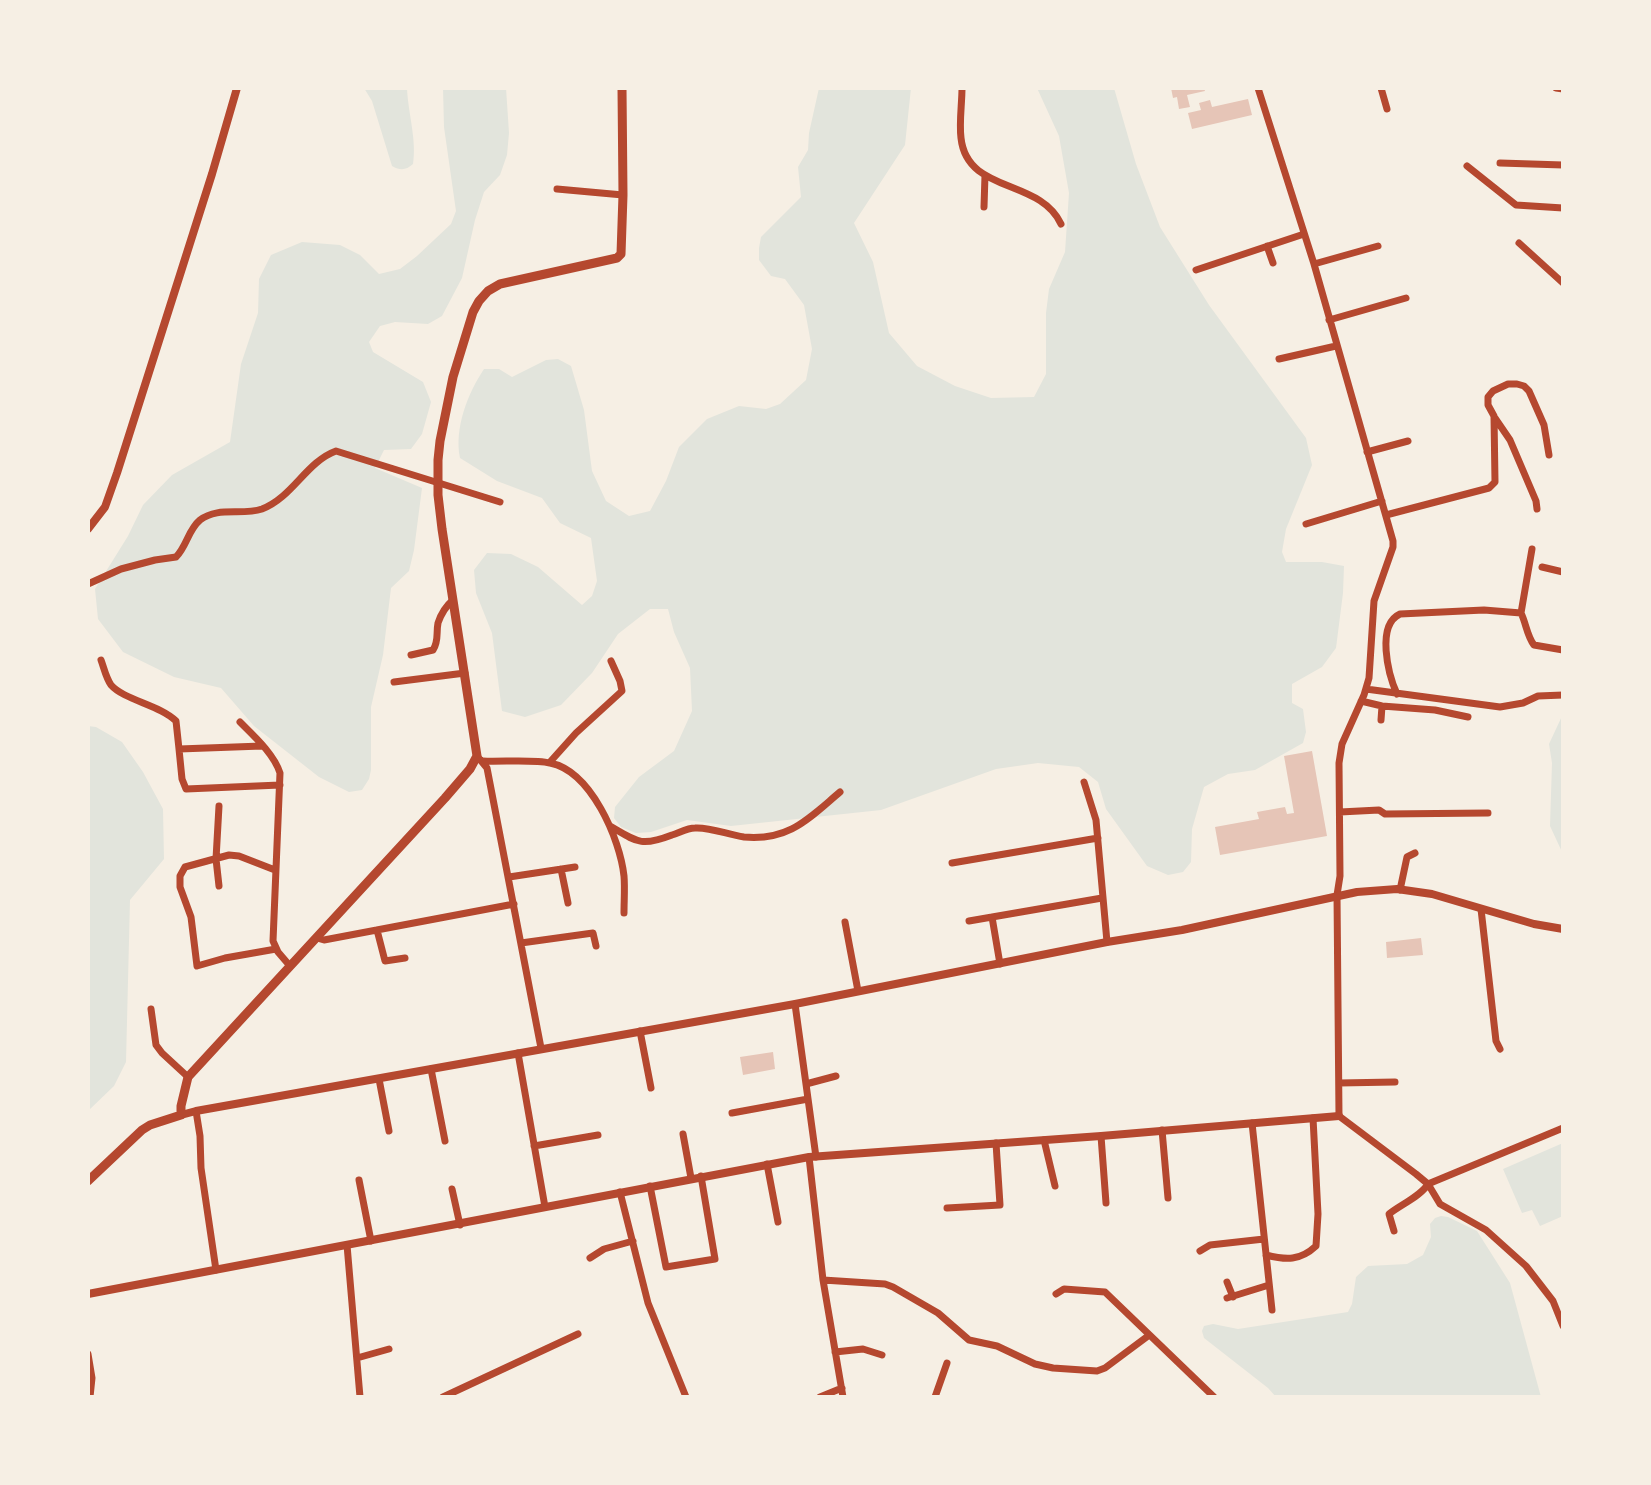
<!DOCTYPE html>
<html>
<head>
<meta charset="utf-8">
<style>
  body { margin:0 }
  #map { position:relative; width:1651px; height:1485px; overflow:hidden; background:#f6efe4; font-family:Inter,sans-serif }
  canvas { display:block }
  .frame { position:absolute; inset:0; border:90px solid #f6efe4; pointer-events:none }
</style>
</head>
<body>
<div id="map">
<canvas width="1651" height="1485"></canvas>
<div class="frame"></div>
</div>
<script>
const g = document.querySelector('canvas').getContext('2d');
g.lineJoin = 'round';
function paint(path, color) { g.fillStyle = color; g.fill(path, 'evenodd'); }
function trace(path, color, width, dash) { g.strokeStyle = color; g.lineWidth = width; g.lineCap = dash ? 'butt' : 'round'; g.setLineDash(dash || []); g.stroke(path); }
paint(new Path2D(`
  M364,88h43c1,25 10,52 6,76 -7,6 -12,7 -21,2l-20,-65z
  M443,88h63l3,45 -2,22 -7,20 -16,17 -9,28 -13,58 -20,38 -14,8 -33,-2 -15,4 -11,16 4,10 50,30 8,20 -9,32 -11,15 -27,1 -9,18 47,20 -8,62 -5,21 -18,17 -8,67 -12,52v63l-2,9 -7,11 -13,2 -30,-15 -65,-51 -33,-38 -47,-11 -51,-25 -25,-33 -3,-30 33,-53 15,-31 29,-30 58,-33 11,-78 17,-51 1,-34 12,-24 31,-13 38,3 20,10 19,19 21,-5 17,-13 34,-32 5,-13 -12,-84z
  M819,88h92l-6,57 -51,78 19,39 16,71 28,33 38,20 36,12 43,-1 12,-23v-61l3,-24 16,-37 4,-59 -10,-57 -22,-48h77l22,76 24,63 49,78 97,133 6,27 -26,64 -4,23 4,10h36l22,4 -1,27 -7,55 -14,19 -30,17v19l11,6 3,23 -3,11 -48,27 -27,4 -24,13 -12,42 -1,33 -8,10 -15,3 -21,-9 -41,-57 -8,-27 -19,-15 -41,-4 -42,6 -115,41 -150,16 -44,-6 -36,12 -15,1 -15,-6 -7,-9 1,-11 24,-30 35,-26 18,-40 -2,-43 -16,-36 -6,-23h-18l-32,25 -26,39 -31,32 -36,12 -23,-6 -10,-78 -16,-40 -2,-23 13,-17 24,1 27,13 44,38 10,-9 5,-15 -6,-43 -31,-15 -18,-25 -45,-17 -37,-23c-6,-30 8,-65 24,-89h15l13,8 34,-17 12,-1 13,7 13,44 8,61 14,30 23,15 21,-5 16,-30 13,-34 28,-28 32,-13 27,3 14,-5 26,-24 6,-31 -8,-44 -19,-26 -14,-3 -12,-16v-12l2,-11 40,-40 -3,-30 10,-17 1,-17z
  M1563,714v140l-13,-28 2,-63 -3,-19z
  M88,726l8,1 26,15 21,30 20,37 1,50 -34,41 -4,162 -12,24 -26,25z
  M1563,1143v73l-23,10 -8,-16 -10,3 -19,-44z
  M1441,1216l7,1 29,14 33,52 31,114h-265l-8,-9 -64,-50 -2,-7 2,-5 9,-2 25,5 110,-17 4,-8 4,-27 12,-11 39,-2 16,-9 8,-18 -1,-13 5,-6z`), '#e2e4dc');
paint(new Path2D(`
  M1171,88h33l1,3 -18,4 3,12 -11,2 -2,-12 -4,1z
  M1248,99l4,16 -60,14 -4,-16 13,-3 -2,-7 11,-3 2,7z
  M1312,751l15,85 -107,19 -5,-28 44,-8 -2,-7 28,-5 2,7 7,-1 -10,-57z
  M1421,938l2,17 -36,3 -1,-16z
  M773,1052l2,17 -32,6 -3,-18z`), '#e6c5b7');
trace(new Path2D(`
  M962,88c0,16 -3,34 -1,50 6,56 79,40 100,86
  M1258,88l56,176 79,277v6l-19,54 -5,77 -5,17 -22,49 -3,19 1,113 -3,19 2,221 77,58 12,10 12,20 46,26 40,36 27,35 10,25
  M1381,88l6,21
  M1556,88l7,1
  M1500,163l63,2
  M1467,166l49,39 47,3
  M557,189l66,6
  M984,207l1,-32
  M1519,243l44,40
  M1267,246l6,17
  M1314,264l64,-18
  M1196,270l108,-36
  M1329,320l77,-22
  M1279,359l57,-13
  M1495,418l15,22 26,61 1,8
  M1367,452l41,-11
  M1386,515l103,-27 6,-6 -1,-66 -6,-11v-8l5,-6 15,-7h9l7,2 5,5 15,34 5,30
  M1306,524l76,-23
  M1542,567l21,5
  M88,584l33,-15 34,-9 21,-3c11,-11 12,-27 24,-37 18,-14 42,-4 62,-11 31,-12 44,-47 74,-58l164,51
  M1521,613c5,10 6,23 13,32l29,5
  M411,655l22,-5c6,-9 3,-17 5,-27 3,-9 8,-17 15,-23
  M101,660c3,8 5,18 10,25 13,15 49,20 65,36l3,28
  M394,682l71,-9
  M1366,689l134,18 23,-4 15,-7 25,-1
  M1397,694c-9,-20 -21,-69 3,-80l84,-4 37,3 11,-64
  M1361,701l21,5 53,4 33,7
  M1381,720l1,-14
  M240,722c14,14 34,32 40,51l-7,168 5,11 12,14
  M262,746l-83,3 3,30 4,10 94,-4
  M477,756l10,12 54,280
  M483,761c18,1 51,-2 67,2 41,8 70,76 74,113 1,12 0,25 0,37
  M550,762l26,-29 46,-42 -2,-10 -9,-20
  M1084,782l12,38 11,122
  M1340,812l39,-2 6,4 103,-1
  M610,826c27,16 31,21 62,9 7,-2 15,-7 23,-7 16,-1 33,7 49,9 45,4 64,-18 96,-45
  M952,863l146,-25
  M561,869l7,34
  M275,870l-36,-14 -10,-1 -44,12 -5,9v11l11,30 6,49 28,-8 51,-9
  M509,877l66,-10
  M219,886l-3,-27 3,-53
  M1400,890l7,-33 8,-4
  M1481,909l15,132 4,8
  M992,917l8,47
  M969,921l133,-23
  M845,922l13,69
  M377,930l8,31 20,-3
  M317,938l7,2 190,-36
  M521,943l72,-10 3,13
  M795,1004l21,153
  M151,1009l5,36 6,8 26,24
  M640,1031l11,57
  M518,1053l27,154
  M431,1069l14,72
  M379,1079l10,52
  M1339,1083l56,-1
  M806,1084l30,-8
  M196,1111l4,25 1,32 15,102
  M732,1113l76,-14
  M1252,1123l20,187
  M1162,1130l6,68
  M683,1134l8,44
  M1101,1136l5,67
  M1044,1140l11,46
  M534,1146l64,-11
  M809,1157l14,123 20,117
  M767,1164l11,58
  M359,1180l12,61
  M650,1186l16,81 49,-8 -14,-83
  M452,1189l8,36
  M620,1192l28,111 38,94
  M947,1208l53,-3 -4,-62
  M1394,1231l-5,-17c11,-9 32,-18 39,-30l135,-56
  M347,1245l13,152
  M1200,1251l10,-6 54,-6
  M1266,1255c20,5 34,6 50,-9l2,-32 -5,-96
  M590,1258l14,-9 29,-8
  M823,1280l62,4 8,3 45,26 31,27 28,6 38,18 18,4 44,3 8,-3 43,-32
  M1227,1282l6,15
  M1056,1294l8,-5 41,3 109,105
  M1227,1298l42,-13
  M835,1352l28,-3 19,6
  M88,1354l4,24 -2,19
  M357,1358l32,-9
  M443,1397l135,-63
  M820,1397l22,-9
  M935,1397l12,-34`), '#b5482f', 7);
trace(new Path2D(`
  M88,529l17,-22 12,-34 95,-299 25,-86
  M181,1115l15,-4 599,-107 312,-62 75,-12 175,-38 40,-3 35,5 102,30 29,5
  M88,1294l721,-137 292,-21 238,-20`), '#b5482f', 8);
trace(new Path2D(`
  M88,1181l54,-51 8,-5 31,-10v-9l7,-29 257,-279 25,-29 7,-13 -35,-227 -4,-34v-35l2,-19 13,-64 20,-65 6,-11 9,-10 12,-7 117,-26 4,-4 2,-59 -1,-107`), '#b5482f', 9);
</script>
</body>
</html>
